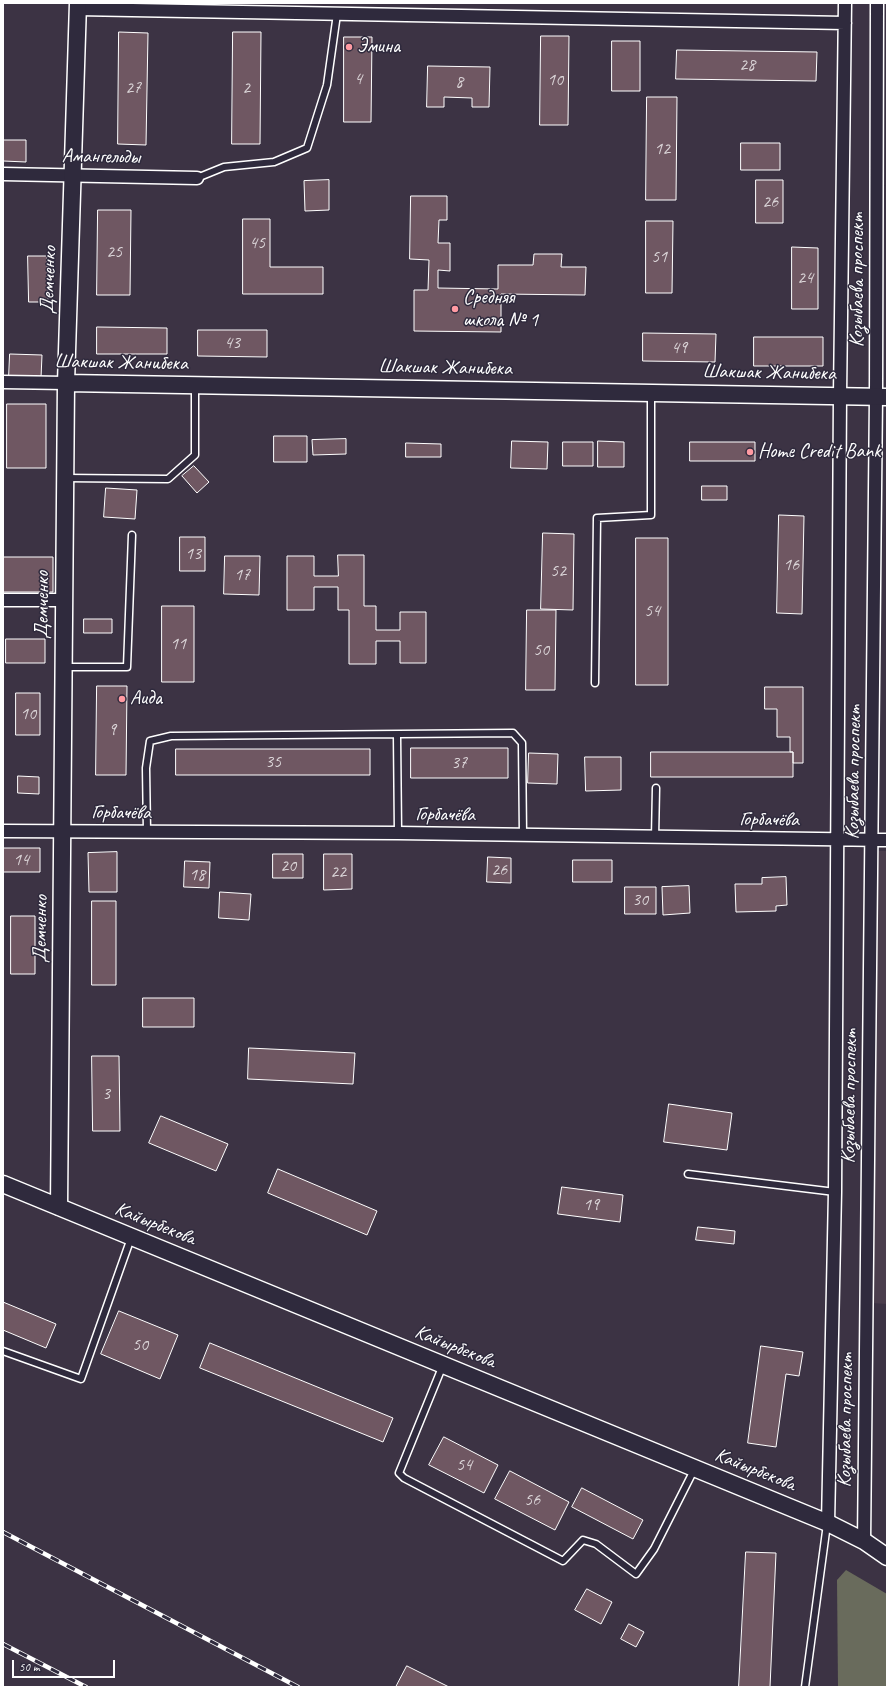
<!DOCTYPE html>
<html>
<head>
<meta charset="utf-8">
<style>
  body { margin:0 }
  #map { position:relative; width:890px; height:1690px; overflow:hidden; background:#3c3344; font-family:Caveat,sans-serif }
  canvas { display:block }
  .frame { position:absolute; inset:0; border:4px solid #fff; pointer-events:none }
  .scale { position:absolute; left:12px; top:1660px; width:103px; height:18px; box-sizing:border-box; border:2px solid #fff; border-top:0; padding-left:5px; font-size:12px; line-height:14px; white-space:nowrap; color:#fff; -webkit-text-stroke:3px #2f2a3d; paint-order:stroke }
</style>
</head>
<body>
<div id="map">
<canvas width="890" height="1690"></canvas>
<div class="frame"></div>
<div class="scale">50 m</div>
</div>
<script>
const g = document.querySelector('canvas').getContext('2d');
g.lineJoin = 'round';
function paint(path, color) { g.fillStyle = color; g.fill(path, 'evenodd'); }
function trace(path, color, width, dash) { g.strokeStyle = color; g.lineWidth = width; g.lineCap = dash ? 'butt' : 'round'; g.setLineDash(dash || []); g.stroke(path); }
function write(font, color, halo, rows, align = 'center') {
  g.font = font + ' Caveat,sans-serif'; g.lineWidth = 3; g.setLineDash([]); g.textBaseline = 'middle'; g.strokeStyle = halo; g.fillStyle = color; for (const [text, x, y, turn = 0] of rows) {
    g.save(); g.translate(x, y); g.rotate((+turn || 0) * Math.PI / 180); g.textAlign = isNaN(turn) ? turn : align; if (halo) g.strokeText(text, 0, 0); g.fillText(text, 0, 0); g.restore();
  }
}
paint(new Path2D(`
  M875,851h12v453l-15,-1z`), '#4b3e4d');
paint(new Path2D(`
  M846,1570l41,24v93h-49l-1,-107z`), '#696b5c');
const building = new Path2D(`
  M119,32l29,1 -2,112 -28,-1z
  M233,32h28l-1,112h-28z
  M541,36h28l-1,89h-28z
  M344,37h28l-1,85h-27z
  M612,41h28v50h-28z
  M677,50l140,2 -1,29 -140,-2z
  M428,66l62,1 -1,40h-17v-9l-28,-1v10h-17z
  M647,97h30l-1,103h-30z
  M3,140h23v22l-23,-1z
  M741,143h39v27h-39z
  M329,180v30l-24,1 -1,-30z
  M756,180h27v43h-27z
  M411,196h36v24h-8l-1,23h12v28l-12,-1v18l60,1v-24h35l1,-11h28l-1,13h25l-1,28 -84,-1v38l-87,-1v-41h14l1,-30 -19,-1z
  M98,210h33l-1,85h-33z
  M243,219h27v48h53v27h-80z
  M646,221h27l-1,72h-26z
  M792,247l26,1v61h-26z
  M28,256h19l1,46h-19z
  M97,327l70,1v26h-70z
  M198,330h69v27l-69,-1z
  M643,333l73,1 -1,28 -72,-1z
  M754,337h69v29h-69z
  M10,354l32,1 -1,23 -32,-1z
  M7,404h39v64h-39z
  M274,436h33v26h-33z
  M346,439v15l-33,1 -1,-15z
  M512,441l36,1 -1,27 -36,-1z
  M598,441l26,1v25h-26z
  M563,442h30v24h-30z
  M690,442h65v19h-65z
  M406,443l35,1v13h-35z
  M194,466l15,16 -12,11 -15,-17z
  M702,486h25v14h-25z
  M106,488l31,2 -2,29 -31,-2z
  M779,515l25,1 -2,98 -25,-1z
  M543,533l31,1 -1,76 -32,-1z
  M180,537h25v34h-25z
  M636,538h32v147h-32z
  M338,555h26v51h12v24h24v-18h26v51h-26v-22h-24v23h-27v-54h-11v-23h-24v23h-27v-54h27v20h24z
  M225,556h35l-1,39 -35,-1z
  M3,557h50v35h-50z
  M162,606h32v76h-32z
  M527,610h29l-1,80h-29z
  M84,619h28v14h-28z
  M6,639h39v24h-39z
  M97,686h30l-1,89h-30z
  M765,687h38v76h-10v-11h-3v-15h-13v-28h-12z
  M16,693h24v42h-24z
  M411,748h97v30h-97z
  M176,749h194v26h-194z
  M651,752h142v25h-142z
  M529,753l29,1 -1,30 -29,-1z
  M585,757h36v33l-35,1z
  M18,776l21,1v17l-21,-1z
  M3,848h37v24h-37z
  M117,852v40h-28l-1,-39z
  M273,854h30v24h-30z
  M324,854h28v35l-28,1z
  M488,857l23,1v25l-24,-1z
  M573,860h39v22h-39z
  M185,861l25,1 -1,26 -25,-1z
  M786,877l1,28 -11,1v5l-40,1 -1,-28h27v-6z
  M689,886l1,27 -27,2 -1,-28z
  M625,887h31v27h-31z
  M220,892l31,2 -2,26 -30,-2z
  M92,901h24v84h-24z
  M11,916h24v58h-24z
  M143,998h51v29h-51z
  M249,1048l106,5 -2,31 -105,-5z
  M92,1056h27l1,75h-27z
  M669,1104l63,9 -5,37 -63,-8z
  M161,1116l67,28 -12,27 -67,-28z
  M278,1169l99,42 -10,24 -99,-42z
  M562,1187l61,8 -3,27 -62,-8z
  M698,1227l37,4 -1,13 -38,-4z
  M3,1302l53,22 -10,24 -43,-18z
  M119,1311l59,24 -18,44 -59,-25z
  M210,1343l183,75 -10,24 -183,-74z
  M761,1346l42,6 -4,24 -13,-2 -10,73 -28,-4z
  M444,1437l54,28 -14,28 -55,-28z
  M510,1471l59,31 -14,28 -60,-31z
  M582,1488l61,32 -10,19 -61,-32z
  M746,1552l30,1 -6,134h-31z
  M587,1589l25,13 -11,22 -26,-14z
  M629,1624l15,8 -8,15 -15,-8z
  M407,1666l42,21h-53z`);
paint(building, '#6f5762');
trace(building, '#fff', 1);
const lane = new Path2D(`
  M197,178l27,-11 50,-5 33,-14 20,-63 10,-71
  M65,478l103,1 27,-24v-70
  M64,667h63l5,-132
  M595,683l2,-165 54,-3v-121
  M397,735l1,98
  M147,832l-1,-64 4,-27 21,-5 342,-3 9,10 1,92
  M655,838l1,-50
  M688,1174l147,18
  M3,1351l78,28 50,-141
  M443,1365l-44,108 5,5 159,83 20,-21 13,4 40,30 18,-25 40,-79
  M805,1687l22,-163`);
const street = new Path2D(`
  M77,9l768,14
  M3,174l194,4
  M3,382l63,1
  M3,600h61
  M3,831l395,2 489,7
  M828,1523l7,-331 5,-797 5,-392
  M864,1541l12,-1145 1,-393`);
const secondary = new Path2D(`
  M66,383l821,14
  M3,1184l825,339 36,18 23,16
  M59,1207l7,-824 12,-380`);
trace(lane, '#fff', 9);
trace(street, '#fff', 15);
trace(secondary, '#fff', 19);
trace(lane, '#2f2a3d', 6);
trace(street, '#2f2a3d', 12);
trace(secondary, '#2f2a3d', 16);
const rail = new Path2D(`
  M3,1532l295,155
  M3,1644l83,43`);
trace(rail, '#fff', 4.5);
trace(rail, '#2f2a3d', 3, [9]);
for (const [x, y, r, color] of [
  [349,47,4,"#ff9aa2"],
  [455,309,4,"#ff9aa2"],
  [750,452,4,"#ff9aa2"],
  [122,699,4,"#ff9aa2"]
]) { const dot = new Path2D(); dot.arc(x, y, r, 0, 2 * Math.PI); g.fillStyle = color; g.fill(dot); trace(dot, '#2f2a3d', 1.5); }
write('18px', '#dbd5d8', null, [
  ["28",747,65],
  ["4",358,79],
  ["10",555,80],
  ["8",459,82],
  ["27",133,88],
  ["2",246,88],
  ["12",662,149],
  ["26",770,202],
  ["45",257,243],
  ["25",114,252],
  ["51",659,257],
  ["24",805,278],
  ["43",232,343],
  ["49",679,348],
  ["13",193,554],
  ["16",791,565],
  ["52",558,571],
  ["17",242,575],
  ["54",652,611],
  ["11",178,644],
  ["50",541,650],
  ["10",28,714],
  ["9",112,730],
  ["35",273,762],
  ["37",459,763],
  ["14",21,860],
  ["20",288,866],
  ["26",499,870],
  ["22",338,872],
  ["18",197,875],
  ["30",640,900],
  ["3",106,1094],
  ["19",591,1205],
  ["50",140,1345],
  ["54",464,1465],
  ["56",532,1500]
]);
write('20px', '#fff', '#2f2a3d', [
  ["Эмина",357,47],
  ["Средняя",463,298],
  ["школа № 1",463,321],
  ["Home Credit Bank",758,452],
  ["Аида",130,699]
], 'left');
write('20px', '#fff', '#2f2a3d', [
  ["Амангельды",101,157,1],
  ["Демченко",49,280,-88],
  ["Козыбаева проспект",858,280,-90],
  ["Шакшак Жанибека",121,363,1],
  ["Шакшак Жанибека",445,368,1],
  ["Шакшак Жанибека",769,373,1],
  ["Демченко",43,605,-90],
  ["Козыбаева проспект",854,772,-89],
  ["Горбачёва",121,813,1],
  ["Горбачёва",445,815,1],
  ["Горбачёва",769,820,1],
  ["Демченко",41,929,-89],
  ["Козыбаева проспект",850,1096,-89],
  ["Кайырбекова",155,1224,22],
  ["Кайырбекова",455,1347,22],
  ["Козыбаева проспект",846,1420,-89],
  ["Кайырбекова",755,1470,22]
]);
</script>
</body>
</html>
